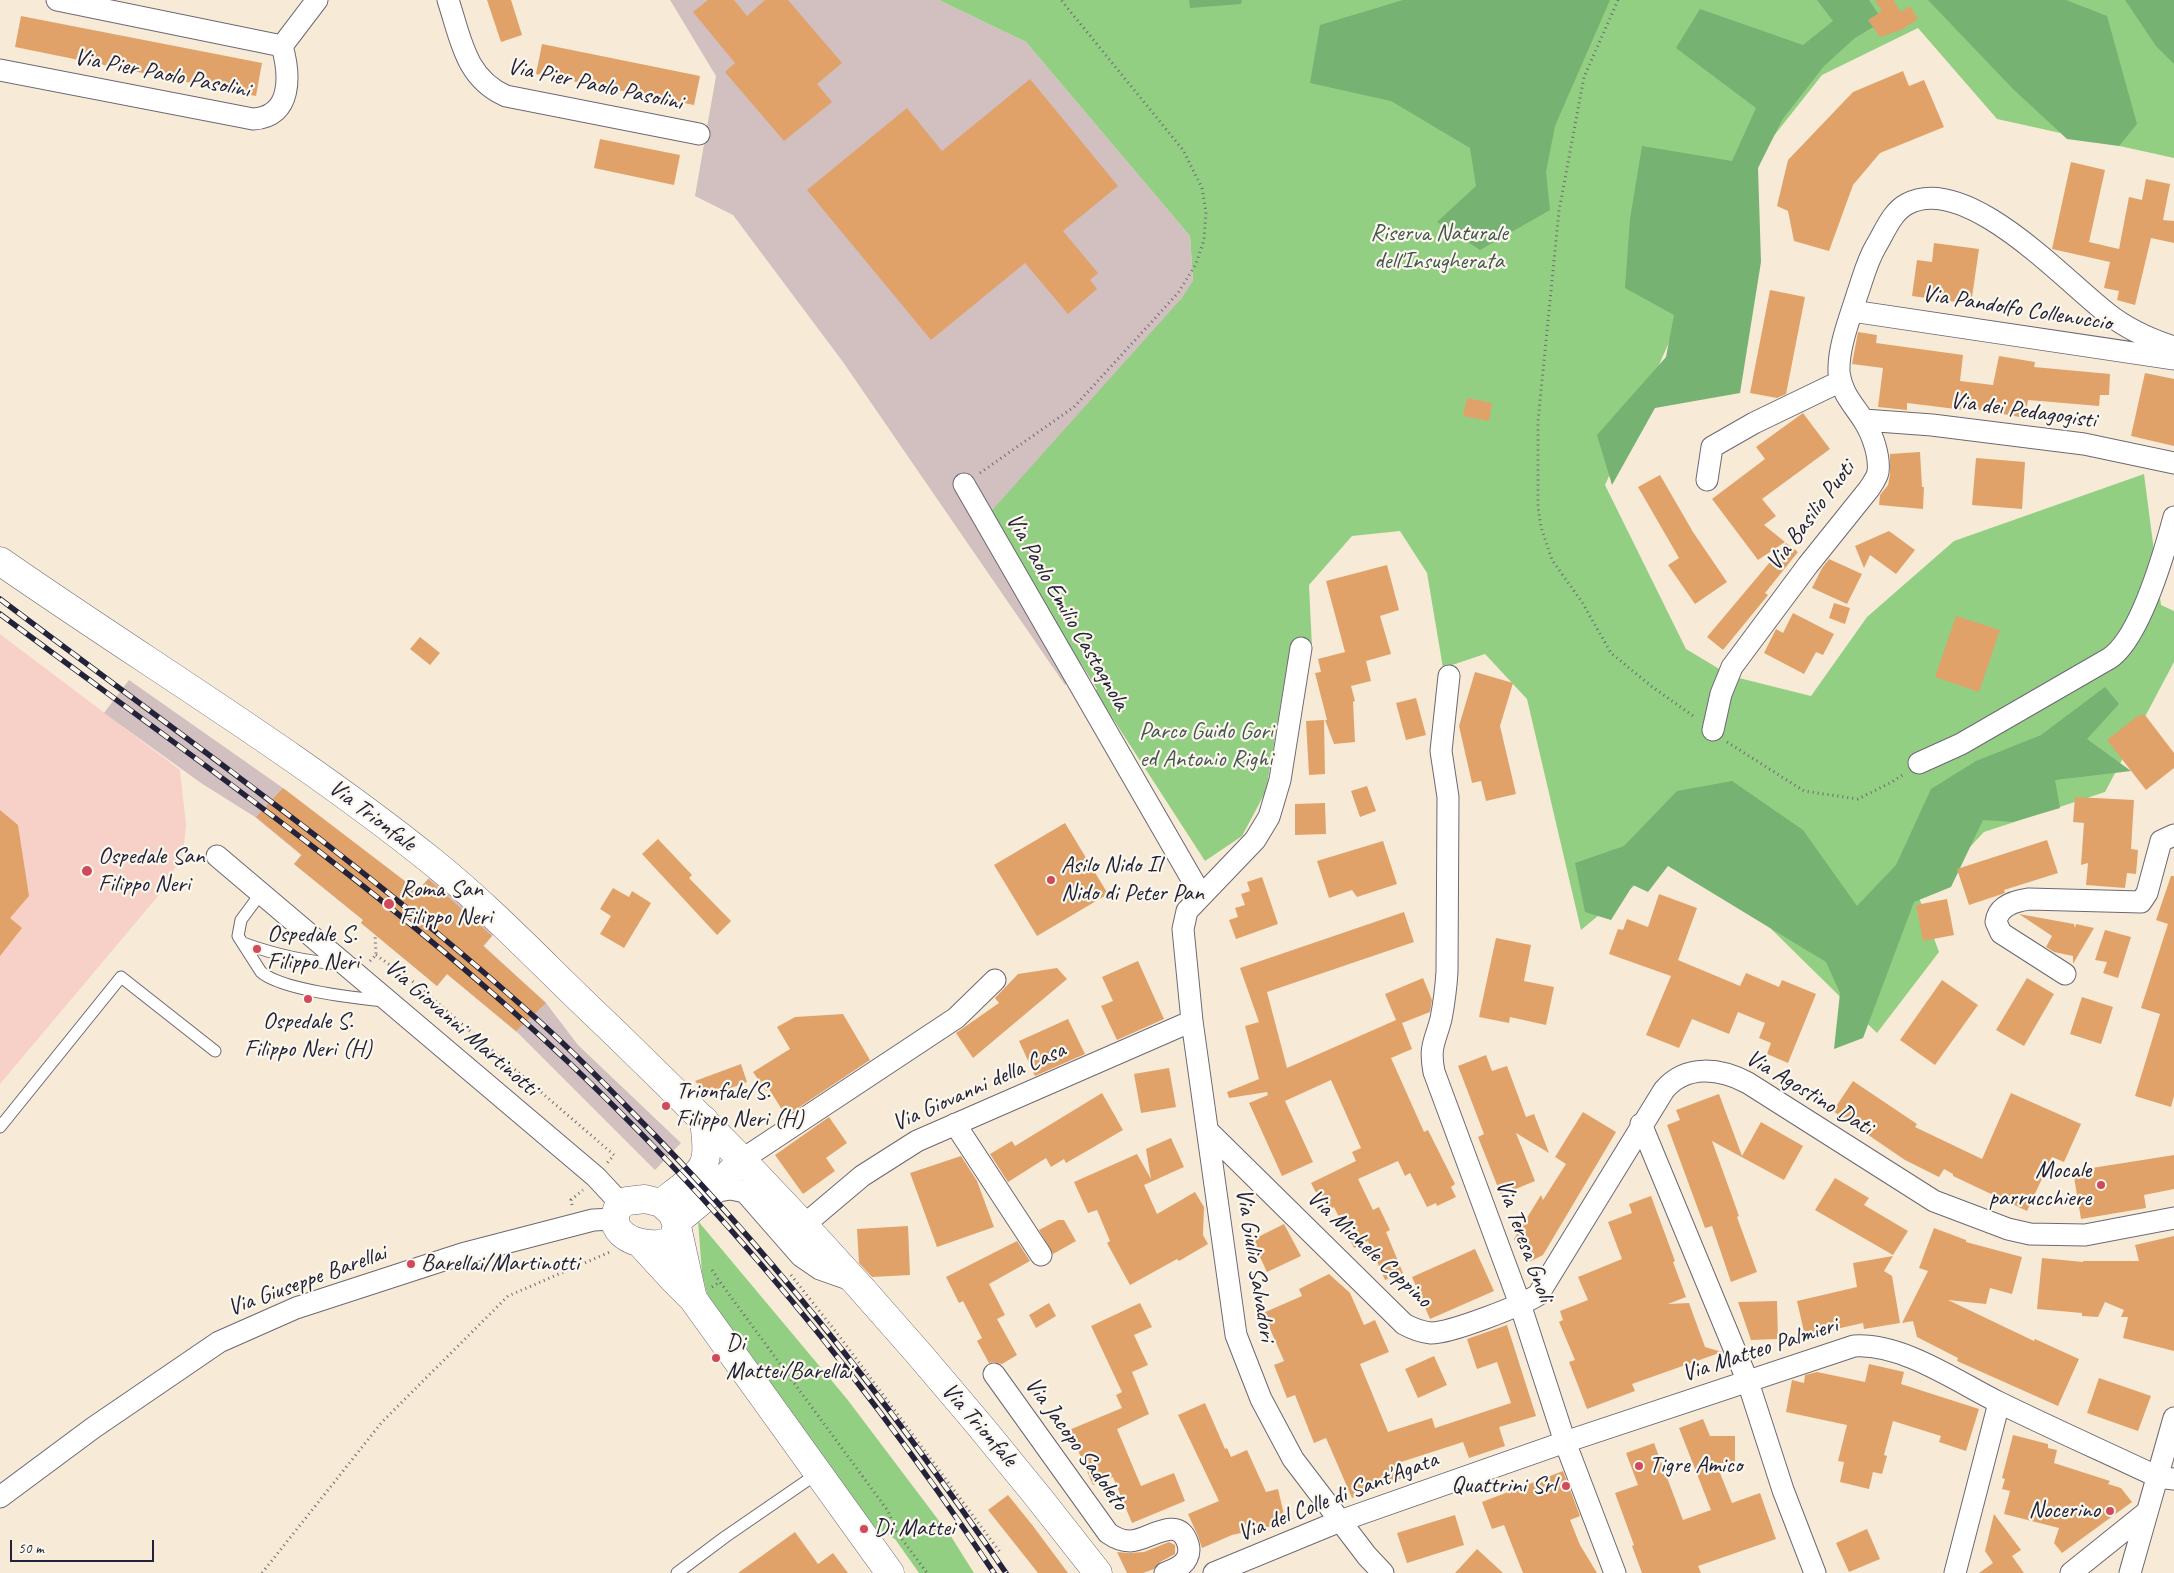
<!DOCTYPE html>
<html>
<head>
<meta charset="utf-8">
<style>
  body { margin:0 }
  #map { position:relative; width:2174px; height:1573px; overflow:hidden; background:#f7ebd7; font-family:Caveat,sans-serif }
  canvas { display:block }
  .scale { position:absolute; left:10px; top:1540px; width:144px; height:22px; box-sizing:border-box; border:2px solid #22223b; border-top:0; padding-left:6px; font-size:15px; line-height:18px; white-space:nowrap; color:#22223b; -webkit-text-stroke:4px #fbf7ec; paint-order:stroke }
</style>
</head>
<body>
<div id="map">
<canvas width="2174" height="1573"></canvas>
<div class="scale">50 m</div>
</div>
<script>
const g = document.querySelector('canvas').getContext('2d');
g.lineJoin = 'round';
function paint(path, color) { g.fillStyle = color; g.fill(path, 'evenodd'); }
function trace(path, color, width, dash) { g.strokeStyle = color; g.lineWidth = width; g.lineCap = dash ? 'butt' : 'round'; g.setLineDash(dash || []); g.stroke(path); }
function write(font, color, halo, rows, align = 'center') {
  g.font = font + ' Caveat,sans-serif'; g.lineWidth = 4.5; g.setLineDash([]); g.textBaseline = 'middle'; g.strokeStyle = halo; g.fillStyle = color; for (const [text, x, y, turn = 0] of rows) {
    g.save(); g.translate(x, y); g.rotate((+turn || 0) * Math.PI / 180); g.textAlign = isNaN(turn) ? turn : align; if (halo) g.strokeText(text, 0, 0); g.fillText(text, 0, 0); g.restore();
  }
}
paint(new Path2D(`
  M0,634l180,136 6,55 -3,28 -19,36 -164,195z`), '#f7d1c8');
paint(new Path2D(`
  M670,0h269l87,42 164,194 3,46 -12,17 -62,321 -54,65 -222,-323 -110,-147 -38,-19 21,-120z
  M129,680l154,108 134,103 15,-16 64,56 -12,15 62,57 32,42 103,98 -26,27 -136,-136 -72,-60 -10,12 -76,-63 2,-3 -69,-56 7,-9 -46,-38 -54,-34 -97,-70z`), '#d2bfc0');
paint(new Path2D(`
  M939,0h1224l11,17v141l-177,-39 -79,-91 -96,47 -76,96 -141,314 81,164 45,27 80,20 56,-79 87,-76 190,-67 17,131 13,6v51l-69,130 -121,40 -30,32 -41,17 26,71 -62,81 -116,-114 -57,-91 -123,102 -54,-231 -42,-45 -42,14 -16,-95 -27,-42 -48,5 -43,49 3,62 -28,37 -18,107 -24,45 -37,25 -110,-170 2,-2 -110,-173 194,-217 12,-18 -3,-45 -164,-194z
  M698,1221l149,178 105,139 22,35h-55l-24,-34 -24,-13 -153,-212 -11,-21 -5,-20z`), '#93cf83');
paint(new Path2D(`
  M1189,0h53l-1,4 -51,4z
  M1403,0h207l-55,126 -9,46 4,38 -70,40 -43,-28 39,-36 -6,-38 -79,-47 -81,-18 10,-58z
  M1817,0h52l14,21 -28,17 -31,28 -42,54 -24,48 3,94 -21,131 -85,15 -43,77 -15,-50 69,-78 8,-42 -49,-27 5,-69 12,-73 90,15 24,-53 -80,-60 24,-39 103,36 30,-24z
  M1928,0h138l41,16 30,108 -18,22 -52,-7 -54,-50z
  M2125,0h49v64l-18,-18z
  M2105,687l14,17 -32,35 44,32 -76,9 5,28 -47,14 -30,-2 -32,67 -37,15 -51,136 -29,11 6,-56 -14,-31 -158,-96 -20,26 -15,-7 -22,35 -26,-8 -10,-49 49,-17 53,-55 55,-10 71,49 54,76 39,-41 35,-76 45,-28 65,-26z`), '#76b271');
paint(new Path2D(`
  M487,0h24l11,35 -21,7z
  M708,0h26l13,16 18,-16h23l54,63 -25,21 15,18 -48,39 -59,-69 10,-9 -42,-51z
  M1875,0h18l8,12 9,-6 8,13 -17,11 -21,7 -12,-17 14,-9z
  M21,16l241,47 -6,33 -241,-49z
  M542,44l158,32 -6,29 -158,-31z
  M1903,71l6,15 15,-6 20,47 -64,26 -27,32 -24,66 -35,-10 -6,-30 -11,-5 11,-46 65,-68z
  M1030,79l88,107 -55,45 35,42 -8,7 7,9 -29,25 -43,-51 -94,77 -124,-150 100,-82 35,43z
  M600,139l80,16 -6,30 -80,-17z
  M2071,162l34,8 -16,72 30,7 10,-52 13,3 4,-21 24,5 -7,36 11,1v22l-23,-5 -16,67 -18,-5 2,-9 -15,-3 6,-26 -58,-13z
  M1934,243l45,6 -8,55 -59,-8 5,-36 15,2z
  M1770,290l35,7 -19,97 -9,4 -27,-5z
  M1858,332l19,3 -1,8 87,12 -3,26 33,4 6,-29 36,6 -1,5 76,7 -1,21h-9l-1,11 -71,-6 -3,18 -61,-11v3l-57,-7v7l-29,-3 5,-39 -31,-4z
  M2145,373l29,6v67l-43,-10z
  M1467,398l25,5 -3,18 -26,-5z
  M1803,413l27,36 -68,50 14,17 -12,9 21,17 -27,18 -46,-61 53,-40 -9,-12z
  M1920,452l2,35h2l-1,22 -44,-4 1,-10 8,-10 2,-10v-21z
  M1976,458l49,4 -3,47 -50,-4z
  M1660,475l33,57 34,50 -32,22 -27,-39 11,-7 -41,-71z
  M1889,531l26,19 -19,24 -26,-19 -6,13 -9,-22z
  M1786,543l12,9 -33,41 3,2 -45,55 -16,-13z
  M1829,559l33,15 -15,30 -35,-16 10,-20z
  M1387,565l12,45 -19,6 11,38 -25,7 5,20 -20,5 4,15 -2,1 2,40 -21,2 -9,-24h2l-12,-47 6,-1 -3,-13 27,-7 -19,-71z
  M1834,603l16,5 -5,16 -16,-6z
  M1793,613l41,21 -11,21 -7,-3 -12,22 -40,-21 12,-24 7,4z
  M1956,616l44,14 -21,62 -44,-15z
  M420,637l20,16 -10,12 -20,-16z
  M1475,672l38,11 -13,43 16,68 -30,7 -5,-20 -9,2 -13,-57z
  M1416,698l10,37 -20,5 -10,-37z
  M2139,715h6l29,38v15l-28,22 -39,-50z
  M1324,720l1,54 -16,1 -3,-54z
  M1367,786l9,25 -16,6 -9,-26z
  M283,788l135,103 10,-12 64,57 -9,10 63,57 -30,28 -69,-57 -10,12 -76,-63 2,-3 -69,-56 8,-9 -46,-38z
  M2075,797l59,3 -3,49 7,1 -2,24 -9,-1 -2,15 -39,-3 2,-22 -7,2 3,-42 -11,-1z
  M1325,803l1,31 -31,1v-31z
  M0,810l18,15 11,71 -19,22 12,10 -22,28z
  M1065,823l43,71 -71,42 -43,-71z
  M658,839l34,36 -3,3 42,43 -14,14 -75,-81z
  M2047,840l11,33 -54,17 1,3 -36,12 -12,-36z
  M1383,841l14,43 -40,13 -5,-7 -23,8 -12,-37z
  M2171,876h3v220l-3,11 -36,-11 25,-82 -19,-6 27,-84 -12,-4z
  M1262,877l16,47 -42,15 -7,-19 9,-3 -3,-9 10,-3 -4,-11 9,-3 -3,-9z
  M613,888l16,9 3,-6 19,12 -27,45 -24,-14 11,-18 -11,-7z
  M1659,894l38,14 -19,52 62,26 6,-13 33,14 3,-7 34,14 -28,69 -21,-9 4,-11 -12,-5 6,-15 -27,-11 -9,22 -37,-15 -13,29 -33,-13 25,-59 -62,-22 9,-25 5,1 4,-11 21,8z
  M1947,899l7,36 -31,6 -7,-36z
  M1404,912l10,30 -147,50 20,76 109,-48 -11,-26 38,-16 9,22 -2,12 -28,11 10,26 -21,9 33,74 4,-2 27,54 -4,3 5,10 -19,9 -1,-3 -9,4 -17,-34 -5,3 -7,-15 -40,18 15,31 6,-3 11,23 -4,2 17,41 -18,7 -17,-39 -14,7 -20,-41 -8,5 -15,-29 45,-22 -4,-9 9,-4 -30,-68 -46,21 28,61 -31,14 -33,-73 19,-8 -1,-3 -38,6 -2,-6 32,-13 -14,-53 14,-4 -19,-54z
  M2019,914l55,10 1,4 1,-4 18,4 -21,36v-8l-19,-4 -8,-5 6,-11z
  M2105,930l26,7 -13,41 -15,-5 4,-11 -12,-2z
  M1496,938l35,7 -7,36 30,6 -8,38 -36,-8 -1,6 -30,-6z
  M1138,961l26,58 -47,21 -16,-34 12,-5 -11,-24z
  M1057,968l10,11 -94,79 -17,-25 43,-30 -4,-5 23,-24z
  M2027,978l27,16 -30,52 -28,-16z
  M1942,980l36,25 -43,60 -35,-25z
  M2082,997l31,10 -12,37 -31,-10z
  M843,1014l27,46 -84,56 -17,-27 -3,2 -13,-19 37,-23 -13,-22 18,-10z
  M1068,1019l17,35 -50,22 -16,-35z
  M1486,1055l6,16 15,-5 19,51 8,-3 15,39 -33,-20 19,48 -34,14 -23,-58 6,-3 -26,-68z
  M741,1064l6,18 -38,14 -14,-15z
  M1169,1068l7,39 -35,6 -7,-39z
  M1853,1081l64,43 -2,3 67,32 29,-66 70,31 -17,38 -12,-5 -25,54 -74,-35v-2l-9,-5 -5,8 -34,-17 -72,-49z
  M1102,1093l21,37 -57,33 -2,-4 -13,8 -5,-9 -38,24 -18,-28 22,-13 3,5z
  M1719,1094l23,62 19,-34 42,24 -19,34 -72,-39 27,75 -2,1 20,55 -26,10 -19,-56 -7,2 -38,-103 13,-5 -4,-10z
  M1583,1112l33,20 -73,123 -16,8 -13,-24 27,-44 2,5 23,-36 -11,-7z
  M829,1117l18,26 -21,15 9,13 -32,23 -28,-39z
  M1171,1138l13,29 -40,18 13,29 38,-22 9,15 -1,28 5,9 -29,17 -2,-2 -47,26 -23,-42 3,-2 -13,-31 -9,3 -14,-31 63,-28 14,25 -5,-30z
  M2174,1155v34l-30,6 2,13 -65,11 -8,-48z
  M961,1156l16,25 17,46 -57,20 -27,-74z
  M1835,1178l34,20 -5,7 44,26 -15,24 -78,-45z
  M1651,1196l24,65 -2,1 13,35 -18,7 21,-1 16,44 17,5 -90,32 3,7 -48,18 -18,-47 6,-2 -16,-38 4,-2 -3,-9 28,-11 -10,-23 44,-18 -14,-37 24,-9 -3,-9z
  M1058,1220h6l12,21 -23,13 -14,-24z
  M1284,1224l17,32 -34,16 -15,-32z
  M908,1226l2,49 -38,2 -13,-14 -2,-34z
  M1934,1228l32,12v2l56,15 -10,37 -22,-6 -4,16 -38,-4 86,41 1,-2 44,20 -21,47 -101,-45 1,-3 -41,-21 -4,-16 -11,2 26,-52 -9,-3z
  M2174,1236v115l-51,-13 5,-21h-7l3,-7 -19,-8 -7,15 -16,-1v-3l-45,-4 5,-51 41,4v-1h56l-4,-16z
  M1017,1241l13,20 -41,23 16,31 -8,4 20,36 -15,9 -9,-2 -4,1 -12,-22 5,-3 -19,-37 -4,2 -13,-26z
  M1475,1249l19,42 -64,28 -18,-42z
  M1893,1256l-9,15 8,5 8,47 -36,6 -1,-6 -58,13 -8,-35 60,-14 -4,-24z
  M1329,1274l21,19 14,32 11,-5 14,32 -29,12 28,68 44,-14 3,10 76,-25 -14,-41 -20,7 -10,-30 40,-14 29,91 -37,11 6,19 -36,12 -6,-16 -65,21 6,14 -52,21 -26,-60 -12,5 -19,-48 -8,3 -13,-33 10,-4 -21,-48 39,-17 -3,-7z
  M1777,1301l1,38 -27,1 -13,-38z
  M1049,1303l7,13 -20,12 -7,-13z
  M1140,1303l12,24 -18,8 14,30 -16,7 17,42 -32,15 24,57 33,-13 11,28 -53,22 -19,-46 -20,8 -24,-55 53,-22 -6,-13 6,-3 -31,-66z
  M1434,1356l13,29 -29,13 -13,-29z
  M1869,1364l35,8 -3,12 78,25 -13,42 -27,-9 2,-6 -48,-15 -9,34 3,1 -5,18 -9,-2 -4,17 -29,-7 4,-20 -6,-1 9,-36 -61,-13 6,-32 12,3 1,-8 12,-3 48,10z
  M2099,1378l52,18 -13,35 -51,-18z
  M1205,1403l20,46 2,-1 4,9 16,-7 19,42 12,-3 8,34 -54,12 -30,13 -4,-12 -10,-22 31,-13 -41,-86z
  M1703,1419l7,17h25v27h-19l16,40 28,-10 16,46 -78,27 3,7h-59l-10,-27 2,-1 -19,-52 23,-8 -12,-32 28,-10 29,77 28,-10 -32,-82z
  M2013,1435l35,9v4l9,2 -3,13 56,18 -2,3 13,4 11,14 -70,51 -8,-10 5,-15 -55,-14 6,-23 -8,-2 3,-10 -3,-1z
  M1563,1471l17,45 -10,4 10,25 17,28h-74l-19,-48 -12,4 -10,-27z
  M1008,1495l25,31 35,47h-30l-50,-63z
  M1994,1514l27,36 -9,6 12,17h-45l14,-10 -8,-12z
  M1455,1515l9,30 -57,18 -10,-30z
  M1867,1529l13,30 -31,13 -13,-29z
  M795,1532l23,32 15,-11 15,20h-110z
  M1169,1542l6,3v9l-15,8 -6,7 -11,4h-16l-10,-21 12,1 15,-1z
  M1477,1549l26,24h-48z`), '#e1a26a');
const service = new Path2D(`
  M261,893l-20,27 -3,16 23,36c21,18 94,26 124,29
  M243,943c33,12 64,19 98,21
  M0,1127l121,-150 94,74
  M677,1573l48,-36 93,-64`);
const minor = new Path2D(`
  M448,0c13,39 17,78 58,96l193,38
  M282,46l35,-46
  M0,70l253,49c40,-2 37,-45 29,-73l-225,-46
  M1852,311l322,48
  M1864,420l68,5 152,19 90,19
  M1707,480l5,-33 42,-24 87,-42
  M964,484l237,411
  M1301,648l-21,132 -11,37 -14,23 -68,71 -4,18 9,92 44,314 25,64 32,60 74,97 16,17
  M1449,676l-8,75 7,46 -1,175c-1,16 -3,31 -6,47 -6,23 -12,27 -7,53l86,232 45,138 50,131
  M1713,730l8,-36 11,-27 76,-102 61,-76c3,-5 8,-11 9,-17 2,-15 -5,-37 -14,-51 -10,-16 -23,-28 -25,-49 -1,-25 11,-54 18,-77 6,-17 10,-34 19,-49 9,-15 16,-34 31,-42 59,-32 157,76 200,109 20,16 42,26 67,34
  M1919,763l42,-19 149,-86c30,-21 54,-104 64,-141
  M217,856l379,321 25,27
  M2065,974l-64,-41 -5,-11c2,-16 18,-21 33,-23l112,3 6,-9 14,-52 13,-6
  M955,1124l86,131
  M1641,1124l107,258 35,108 32,83
  M1208,1131l196,193c9,5 17,8 27,9 20,0 89,-27 107,-38l126,-205c22,-26 56,-22 84,-7l186,118 74,28 22,5 55,1 89,-17
  M743,1159l213,-141 39,-38
  M712,1192l19,-3 14,3 56,64 19,13 34,12
  M804,1225l58,-49 55,-35 275,-120
  M994,1374l114,159c7,5 13,8 22,8 17,0 45,-25 56,-2 3,6 4,13 1,19 -4,9 -14,12 -22,15
  M0,1497l93,-69 126,-86 77,-34 166,-54 131,-34 22,-1
  M1214,1573l126,-52 225,-79 289,-96c48,-3 102,35 144,56 53,26 107,50 160,75l16,2
  M1955,1573l44,-170
  M2071,1573l76,-61
  M2130,1573l44,-155`);
const tertiary = new Path2D(`
  M661,1203c11,-9 38,-26 43,-40 5,-12 1,-30 0,-43
  M676,1222l36,-30 31,-33
  M677,1226l-4,13c-16,12 -59,3 -58,-21 0,-3 2,-8 3,-11l9,-6 18,-2 16,4 11,10 4,9 17,77
  M640,1243l33,36 20,20 197,274`);
const primary = new Path2D(`
  M0,561c145,101 296,191 434,302 63,51 117,110 176,165 176,169 339,352 488,545`);
trace(service, '#6d6872', 13);
trace(minor, '#6d6872', 23);
trace(tertiary, '#6d6872', 29);
trace(primary, '#6d6872', 29);
trace(new Path2D(`
  M1618,0l-34,77 -25,134 -21,210v86l3,20 11,33 30,42 29,51 40,33 45,32
  M980,473l94,-66 104,-114 18,-29 8,-24 2,-28 -4,-24 -19,-38 -122,-150
  M1727,742l77,49 54,8 34,-17 12,-8
  M376,955l35,25 203,175 -7,8
  M370,961l6,-6 -1,-20
  M572,1205l-1,-5 12,-10
  M712,1270l8,12
  M791,1275l49,62 160,215
  M712,1287l8,-5 168,229 8,20 31,42
  M262,1573l120,-151 126,-126 102,-44`), '#6d6872', 3, [1, 4]);
trace(service, '#fff', 11);
trace(minor, '#fff', 21);
trace(tertiary, '#fff', 28);
trace(primary, '#fff', 28);
const rail = new Path2D(`
  M0,599c179,135 363,264 530,414 35,31 69,65 102,99 140,141 262,297 374,461
  M0,614c172,128 348,251 508,393 187,165 348,359 486,566`);
trace(rail, '#22223b', 5.5);
trace(rail, '#fbf7ec', 4, [11]);
for (const [x, y, r, color] of [
  [87,871,6,"#d1495b"],
  [1051,880,5,"#d1495b"],
  [389,904,6,"#d1495b"],
  [257,949,5,"#d1495b"],
  [308,999,5,"#d1495b"],
  [666,1106,5,"#d1495b"],
  [2101,1185,5,"#d1495b"],
  [411,1264,5,"#d1495b"],
  [716,1358,5,"#d1495b"],
  [1639,1466,5,"#d1495b"],
  [1566,1486,5,"#d1495b"],
  [2110,1511,5,"#d1495b"],
  [864,1529,5,"#d1495b"]
]) { const dot = new Path2D(); dot.arc(x, y, r, 0, 2 * Math.PI); g.fillStyle = color; g.fill(dot); trace(dot, '#fbf7ec', 2); }
write('24px', '#22223b', '#fbf7ec', [
  ["Via Pier Paolo Pasolini",162,74,11],
  ["Via Pier Paolo Pasolini",595,85,12],
  ["Via Pandolfo Collenuccio",2017,309,9],
  ["Via dei Pedagogisti",2023,411,8],
  ["Via Basilio Puoti",1811,516,-53],
  ["Via Paolo Emilio Castagnola",1067,612,60],
  ["Via Trionfale",372,816,37],
  ["Via Giovanni Martinotti",461,1028,41],
  ["Via Giovanni della Casa",979,1087,-24],
  ["Via Agostino Dati",1809,1093,31],
  ["Via Teresa Gnoli",1524,1241,70],
  ["Via Michele Coppino",1369,1249,43],
  ["Via Giulio Salvadori",1255,1265,81],
  ["Via Giuseppe Barellai",307,1281,-20],
  ["Via Matteo Palmieri",1760,1350,-18],
  ["Via Trionfale",979,1425,49],
  ["Via Jacopo Sadoleto",1076,1444,54],
  ["Via del Colle di Sant'Agata",1338,1497,-21]
]);
write('24px', '#445651', '#fbf7ec', [
  ["Riserva Naturale",1439,234],
  ["dell'Insugherata",1439,262],
  ["Parco Guido Gori",1206,732],
  ["ed Antonio Righi",1206,760]
]);
write('24px', '#22223b', '#fbf7ec', [
  ["Ospedale San",98,857],
  ["Filippo Neri",98,885],
  ["Asilo Nido Il",1061,866],
  ["Nido di Peter Pan",1061,894],
  ["Roma San",400,890],
  ["Filippo Neri",400,918],
  ["Ospedale S.",267,935],
  ["Filippo Neri",267,963],
  ["Ospedale S.",308,1022,"center"],
  ["Filippo Neri (H)",308,1050,"center"],
  ["Trionfale/S.",676,1092],
  ["Filippo Neri (H)",676,1120],
  ["Mocale",2091,1171,"right"],
  ["parrucchiere",2091,1199,"right"],
  ["Barellai/Martinotti",421,1264],
  ["Di",726,1344],
  ["Mattei/Barellai",726,1372],
  ["Tigre Amico",1649,1466],
  ["Quattrini Srl",1556,1486,"right"],
  ["Nocerino",2100,1511,"right"],
  ["Di Mattei",874,1529]
], 'left');
</script>
</body>
</html>
